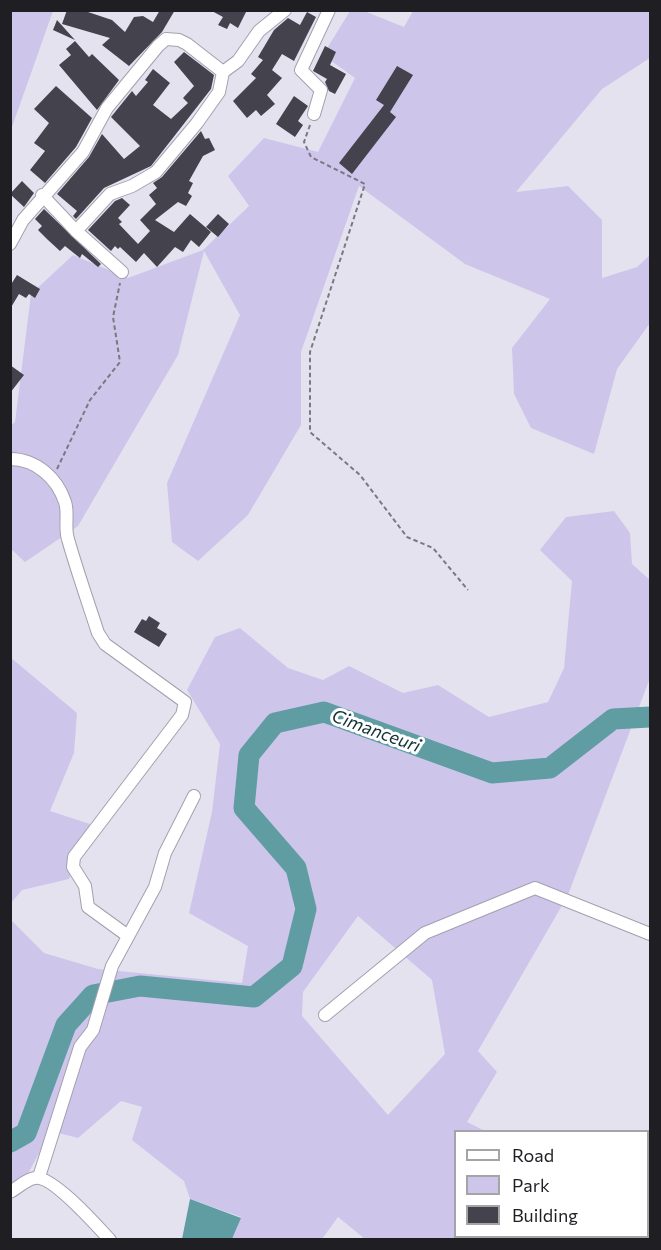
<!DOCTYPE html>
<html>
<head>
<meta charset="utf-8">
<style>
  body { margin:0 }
  #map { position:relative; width:661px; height:1250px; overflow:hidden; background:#e5e2f0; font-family:Commissioner,sans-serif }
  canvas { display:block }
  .frame { position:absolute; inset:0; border:12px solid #1f1e23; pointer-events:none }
  .legend { position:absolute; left:454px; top:1130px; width:195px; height:108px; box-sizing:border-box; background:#fff; border:2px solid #a5a5a7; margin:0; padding:8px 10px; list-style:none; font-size:18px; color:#1f1e23 }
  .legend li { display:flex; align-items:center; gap:12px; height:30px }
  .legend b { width:30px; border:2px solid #a5a5a7 }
</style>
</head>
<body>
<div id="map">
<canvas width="661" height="1250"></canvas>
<div class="frame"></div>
<ul class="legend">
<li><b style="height:8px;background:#fff"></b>Road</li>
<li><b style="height:16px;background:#cec5eb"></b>Park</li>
<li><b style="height:16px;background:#44424d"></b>Building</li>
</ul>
</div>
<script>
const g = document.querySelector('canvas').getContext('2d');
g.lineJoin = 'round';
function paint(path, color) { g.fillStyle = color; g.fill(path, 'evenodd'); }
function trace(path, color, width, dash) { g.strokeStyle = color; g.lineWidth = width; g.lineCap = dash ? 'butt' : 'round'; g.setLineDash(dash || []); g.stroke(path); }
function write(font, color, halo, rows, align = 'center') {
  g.font = font + ' Commissioner,sans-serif'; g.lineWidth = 6; g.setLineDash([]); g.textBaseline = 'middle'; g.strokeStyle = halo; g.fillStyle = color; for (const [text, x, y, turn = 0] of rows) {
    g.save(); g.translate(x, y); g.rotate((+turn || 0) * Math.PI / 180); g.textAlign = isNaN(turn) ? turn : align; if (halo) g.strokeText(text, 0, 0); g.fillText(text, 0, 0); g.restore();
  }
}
paint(new Path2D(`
  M10,11h43l-41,116 -2,-2z
  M350,11h14l40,16 9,-16h237v47l-48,31 -86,103 52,-6 34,34v58l35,-11 13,-12v68l-33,46 -23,85 -63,-26 -17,-34 -2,-46 38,-49 -85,-35 -106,-78 -58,166v73l-53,90 -50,46 -26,-19 -5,-59 73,-168 -36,-64 -26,104 -100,171 -53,36 -14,-13 -1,-123 5,-4 16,-128 42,-39 55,23 75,-28 46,-44 -21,-30 36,-38 54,14 37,-74 -32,-23z
  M614,511l16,22 2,31 18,16v98l-82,217 -90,156 19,21 -30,50 18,9 -29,1v104l9,1 -2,2h-98l-27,-22 -16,22h-90l9,-22 -51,-18 -6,-18 -52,-41 10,-33 -21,-6 -43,37 -27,-7 -27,50 -13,5 -1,-267 34,34 54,16 144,14 6,-37 -59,-33 23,-101 8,-68 -33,-54 28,-53 25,-9 48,40 35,12 26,-14 54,27 35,-8 51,32 59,-15 16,-34 8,-87 -32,-31 26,-33zM358,916l74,64 13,74 -57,61 -86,-99 1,-24z
  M10,657l67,56 -3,40 -24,58 40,13 -21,55 -47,11 -11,13z
  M487,1237h97l-2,3h-90z`), '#cec5eb');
paint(new Path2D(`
  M190,1199l51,19 -9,21h-50z`), '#609da3');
trace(new Path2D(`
  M10,1142l16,-9 40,-108 27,-30 47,-9 114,11 38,-31 14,-57 -10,-41 -52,-60 5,-53 26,-32 49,-11 168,61 58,-5 63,-49 37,-2`), '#609da3', 21);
paint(new Path2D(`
  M67,10h15l30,10 13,12 9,-15 9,-1 10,6 7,-12h15l-13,22 -33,34 -27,-21 8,-7 -48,-14z
  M210,10h37l-9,18 -8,-5 -3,6 -9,-4 5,-8z
  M307,12l9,5 -22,44 -12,-7 -10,16 10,8 -15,17 8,9 -14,12 -5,-6 -9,8 -14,-17 23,-23 -5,-4 12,-14 -5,-3 16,-27 14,-12 12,7z
  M57,20l18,20 -22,-10z
  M75,41l14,16 3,-3 27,26 -22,30 -38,-45 12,-10 -5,-6z
  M325,46l11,6 -6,13 16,9 -11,20 -6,-3 -4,-9 2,-3 -14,-8z
  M184,52l30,23 -3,14 -60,77 -47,22 -28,31 -3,-3 4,-5 -20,-17 32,-37 13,-23 22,25 16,-13 -29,-29 21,-26 4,5 12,-14 -3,-2 8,-11 17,14 -17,22 18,14 17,-16 -5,-5 11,-12 -20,-24z
  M397,66l16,9 -23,37 6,5 -44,57 -13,-11 45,-58 -8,-5z
  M56,86l36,32 -16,29 -31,36 -15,-13 15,-19 -11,-8 15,-20 -15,-14z
  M294,96l14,10 -10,15 5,4 -8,12 -19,-13z
  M201,131l4,8 4,-1 6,12 -12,6 -14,25 4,2 -5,10 4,3 -6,10 -8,-4 -23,18 19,12 16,-18 21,18 -12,15 -8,-7 -8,12 -8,-5 -18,20 -13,-14 -8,9 -16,-15 -2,2 -3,-3 -4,5 -23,-21 27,-29 7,-3 8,7 -12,13 4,4 -3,2 19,20 12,-13 -10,-11 16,-16 -7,-9 8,-7 -4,-5 9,-6z
  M22,181l12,12 -10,14 -14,-13z
  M44,209l57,55 -3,3 -16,-13 -2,4 -15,-12 -5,5 -12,-11 -10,-10 4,-4 -7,-7z
  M218,214l11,10 -11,13 -12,-10z
  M17,275l23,14 -5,9 -6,-4 -3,4 -7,-4 -9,15v-23z
  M10,365l14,10 -14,18z
  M149,616l11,7 -3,5 10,6 -8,13 -25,-15 8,-13 4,2z`), '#44424d');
const street = new Path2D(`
  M314,114l7,-24 -20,-20 28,-60
  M42,195l34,36 46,41
  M76,231l34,-37 22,-8 24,-14 41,-49 22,-31 4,-20
  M10,244l13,-24 60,-68 24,-44 51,-62 8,-7 13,1 8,4 36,28 15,-11 21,-30 26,-21
  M10,459c26,0 47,19 55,43 4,12 -1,25 3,37 9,32 20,63 30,94l7,11 80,58 -3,13 -108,142 -1,10 12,19 3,21 40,29
  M325,1015l100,-82 110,-45 115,46
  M39,1177l41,-130 13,-17 19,-64 43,-79 10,-34 29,-57
  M10,1192c8,-4 16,-13 25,-14 17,-3 63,49 75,62`);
trace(street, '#a3a0ae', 14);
trace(new Path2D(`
  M310,125l-6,17 7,15 54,27 -55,168v80l50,43 47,62 26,11 35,42
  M57,469l33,-69 30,-38 -7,-45 7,-34`), '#7a7881', 2, [4.5, 3]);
trace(street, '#fff', 12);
write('italic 18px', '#113034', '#fff', [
  ["Cimanceuri",376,731,20]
]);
</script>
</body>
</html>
